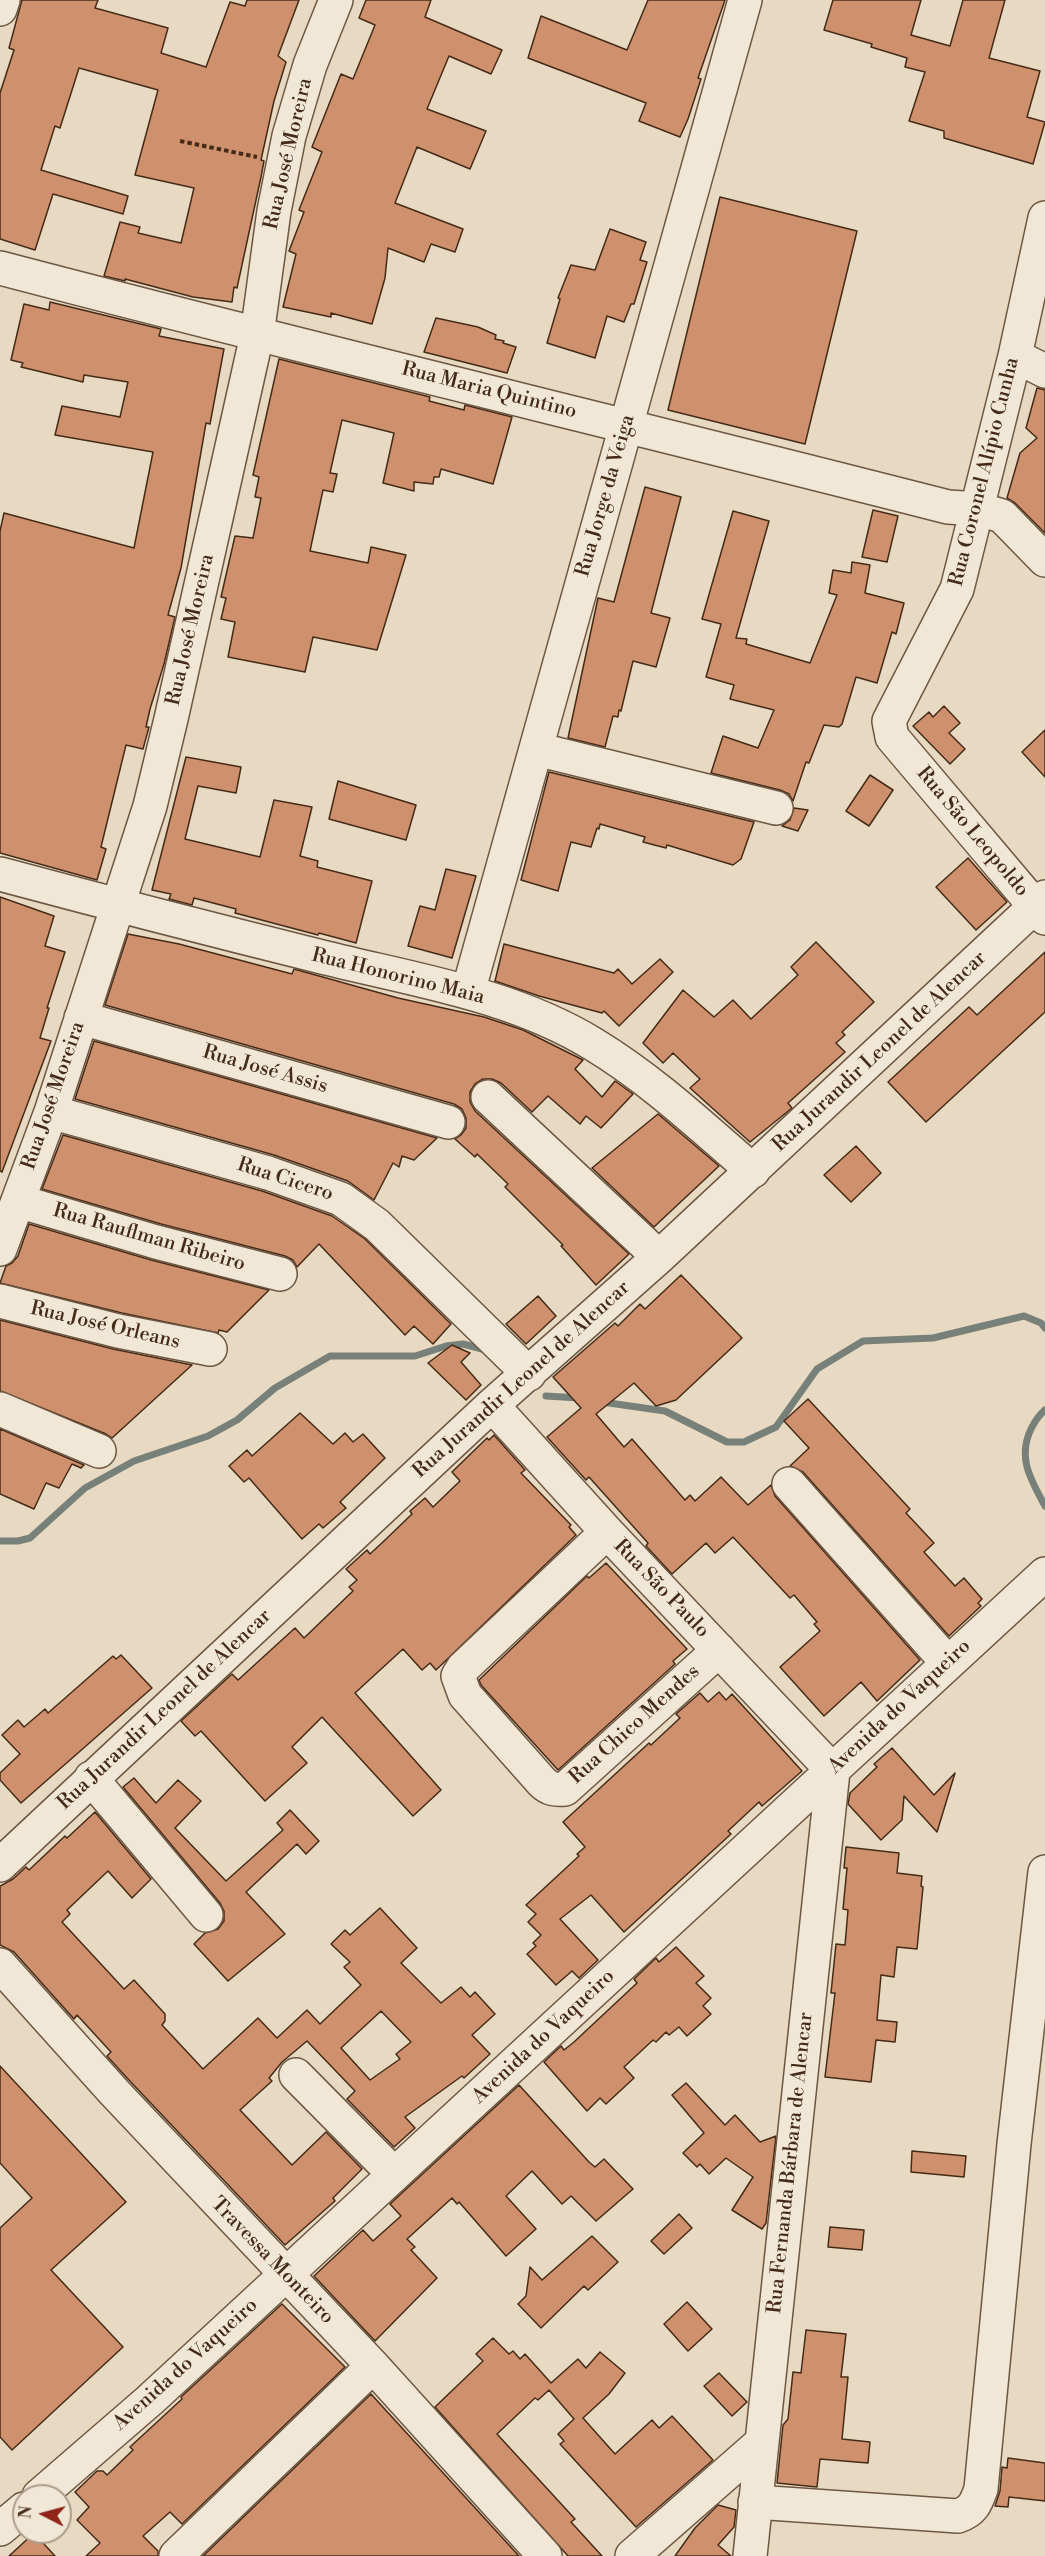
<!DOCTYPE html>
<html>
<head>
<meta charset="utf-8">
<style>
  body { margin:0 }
  #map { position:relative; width:1045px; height:2556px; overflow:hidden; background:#e8dac2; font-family:"Libre Bodoni",serif }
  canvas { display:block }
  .north { position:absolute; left:12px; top:2484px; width:60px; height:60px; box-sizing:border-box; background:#f0e7d7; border:2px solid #ac9c8a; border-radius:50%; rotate:276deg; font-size:16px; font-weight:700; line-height:24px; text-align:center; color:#452b17 }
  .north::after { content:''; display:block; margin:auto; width:21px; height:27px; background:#8f2418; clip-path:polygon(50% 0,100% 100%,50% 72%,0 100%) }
</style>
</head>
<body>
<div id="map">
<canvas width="1045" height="2556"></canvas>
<div class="north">N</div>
</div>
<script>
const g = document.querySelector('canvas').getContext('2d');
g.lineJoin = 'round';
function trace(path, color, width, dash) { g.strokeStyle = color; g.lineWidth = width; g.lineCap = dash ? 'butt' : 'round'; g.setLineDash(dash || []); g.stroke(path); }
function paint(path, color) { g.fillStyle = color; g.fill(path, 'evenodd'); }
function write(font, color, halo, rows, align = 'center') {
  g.font = font + ' "Libre Bodoni",serif'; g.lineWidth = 5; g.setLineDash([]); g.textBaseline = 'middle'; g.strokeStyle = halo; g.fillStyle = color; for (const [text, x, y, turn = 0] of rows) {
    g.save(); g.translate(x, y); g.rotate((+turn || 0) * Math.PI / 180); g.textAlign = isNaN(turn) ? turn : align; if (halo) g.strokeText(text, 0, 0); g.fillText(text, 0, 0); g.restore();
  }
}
trace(new Path2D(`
  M546,1396l33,2
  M602,1402l63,9 62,31h17l32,-15 41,-58 46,-28 70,-3 91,-22 17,7 4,5
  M1045,1410c-7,6 -10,11 -14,19 -14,29 0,51 14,77
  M0,1541h18l12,-3 55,-50 49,-27 74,-25 29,-16 38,-32 55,-32h85l31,-10 17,-2 19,5`), '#78807a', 7);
const building = new Path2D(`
  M22,0h76l-3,8 73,20 -7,25 45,14 24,-65 15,4 2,-6h52l-21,56 8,6 -12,39 -13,59 3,1 -3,16 -24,111 -3,-1 -2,15 -39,-5 -68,-18v2l-21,-5 16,-54 20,5 -2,6 43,10 13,-55 -59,-13 23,-85 -79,-22 -19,60 -5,-2 -14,44 87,26 -5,18 -70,-20 -18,56 -35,-11v-146l14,-43 -5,-2z
  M366,0h65l-6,17 77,33 -11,24 -42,-18 -22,53 59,22 -16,38 -53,-22 -22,56 68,26 -8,23 -24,-8 -7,18 -36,-14 -3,30 -13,46 -41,-11v4l-48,-10 13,-53 -7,-3 15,-39 -5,-2 23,-58 -10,-5 29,-73 12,5 22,-54 -16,-7z
  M648,0h77l-27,78 3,1 -13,40 -8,18 -41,-16 7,-18 -118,-45 13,-42 86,34z
  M833,0h88l-10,35 39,11 13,-46h42l-16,58 51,13 -13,46 18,5 -12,42 -89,-26v-7l-35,-10 16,-49 -20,-5 2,-9 -36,-11 1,-3 -48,-14z
  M720,197l137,34 -52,213 -137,-34z
  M610,229l36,13 -6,18 7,2 -13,42h-3l-7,18 -17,-6 -12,42 -48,-15 13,-44 -2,-1 13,-33 24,5z
  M50,302l111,27 -2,7 65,13 -14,75 -4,-1 -25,145 -13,47 7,2 -11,47 -14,45 -4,18h3l-6,22 -17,-4 -25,102 5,2 -9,31 -97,-27v-322l4,-18 130,35 19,-96 -98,-17 7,-29 58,11 8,-35 -44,-7 -1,7 -62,-15 2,-4 -12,-3 13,-56 25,6z
  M436,318l42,9 18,8 -1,4 9,2 -1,2 13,4 -9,26 -83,-21z
  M279,359l151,38 -1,4 35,9 1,-5 47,12 -19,67 -52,-15 -2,8h-5l-1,7 -19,-2v9l-31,-8 11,-50 -52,-13 -12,53 7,1 -4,18 -10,-2 -13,61 58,12 3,-16 35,8 -29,95 -64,-13 -8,35 -77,-15 7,-35 -14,-3 5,-21 -5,-1 14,-61 18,2 8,-40 -6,-1 4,-20 -6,-2z
  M1037,388l8,2v143l-30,-30 -8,-5 13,-45 17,-15 -11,-10z
  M645,487l36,10 -30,116 19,5 -14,49 -23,-6 -12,50 -2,-1 -1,7 -5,-1 -8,31 -37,-9 30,-140 16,4z
  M873,510l25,6 -11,46 -25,-5z
  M733,511l36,10 -33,117 11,1 -1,5 64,19 27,-68 -8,-2 4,-23 18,3 1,-11 18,3 -5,28 39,10 -8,31 -4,-2 -15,51 -21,-6 -14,47 -3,3 -15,-2 -15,38 -3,-1 -13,39 -4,-7 -9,-4 -69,-17 12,-37 35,12 16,-38 -44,-11 4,-14 -28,-8 15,-53 -19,-5z
  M944,706l16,17 -11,10 16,16 -15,15 -37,-38 16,-14 4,5z
  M1045,730v47l-23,-25z
  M186,757l55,10 -5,26 -38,-7 -13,53 75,18 14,-57 38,7 -12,49 18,5 -1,6 55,14 -16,62 -37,-10 -1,2 -83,-22 1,-4 -42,-11 -2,7 -23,-6 2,-5 -19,-4z
  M549,772l205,50 -13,37 -8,6 -66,-20 -1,3 -23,-6 2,-5 -45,-13 -1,5 -2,-1 -6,19 -20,-5 -13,49 -37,-11z
  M870,775l23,15 -24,36 -23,-15z
  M338,781l78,24 -10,35 -77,-21z
  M794,808l14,2 -10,21 -16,-5 8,-6z
  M968,858l39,44 -31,28 -40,-43z
  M446,869l30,7 -24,82 -44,-12 12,-40 15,4z
  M0,897l54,19 -9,30 20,6 -18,56h2l-9,30 11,3 -49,131 -2,-1z
  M128,934l51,10 113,30 2,-5 104,29 86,19 39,13 60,30 -8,9 27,28 13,-16 18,13 -32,34 -15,-12 -6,8 -32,-28 -16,16 -31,-29 -9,-4h-9l-8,5 -5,8v10l5,9 154,143 -33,31 -35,-39 2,-1 -58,-58 3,-3 -31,-30 -2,3 -20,-18 6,-4 5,-7v-10l-4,-9 -8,-5 -349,-99z
  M816,942l58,60 -32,30 3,3 -9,8 9,9 -57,51 4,5 -42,34 -60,-54 10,-9 -27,-26 -10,10 -20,-20 40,-53 31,27 19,-17 18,19 47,-44 -7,-8z
  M504,944l110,29 4,-4 14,15 28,-25 13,13 -54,54 -15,-15 -2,2 -63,-17 -44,-15z
  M1045,952v60l-119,110 -38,-40 81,-75 8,8z
  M94,1041l343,97 -23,22 -12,-4 -3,11 -6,-4 -19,37 -26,-19 -74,-26 -199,-56z
  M658,1114l61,52 -65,61 -62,-59z
  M63,1135l199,56 70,25 33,23 86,85 -18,20 -19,-18 -9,9 -86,-91 -22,23 -4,-7 -8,-4 -124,-32 -119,-35z
  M856,1146l25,27 -30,29 -27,-27z
  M29,1224l122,36 118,30 -42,42 -8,-2 -1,3 -96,-20 -122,-30 6,-17 6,-3 6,-7z
  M681,1275l61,63 -66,62 -20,6 -22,-23 -38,31 28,33 8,-8 53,61 5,-5 5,6 26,-24 27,28 23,-20 4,11 145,164 -43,41 -16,-19 -37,34 -44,-49 40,-36 -6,-7 3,-2 -23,-27 -4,3 -57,-61 -18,16 -9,-10 -34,31 -26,-28 2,-3 -59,-66 -3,3 -39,-43 34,-29 -28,-31 62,-54 3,3 22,-22 5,5z
  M538,1296l18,20 -30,28 -20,-20z
  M0,1320l113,29 79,16 -80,73 -6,-4 -106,-43z
  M452,1345l18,8 -9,9 20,23 -15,15 -38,-37z
  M808,1399l102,110 -4,4 28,30 -10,9 31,34 9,-8 18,21 -4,4 3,3 -32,30 -146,-164 -13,-6 19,-18 -25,-27z
  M300,1413l33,31 12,-11 8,9 10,-8 22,24 -45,44 6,6 -23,20 -4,-4 -17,15 -53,-61 -5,4 -15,-16 18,-16 5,6z
  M0,1429l84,36 -3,3 -9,-4 -13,24 -13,-5 -12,26 -34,-15z
  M494,1435l31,35 -4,3 50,52 -2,2 7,8 -140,135 -6,-7 -8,7 -19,-21 -48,44 86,97 -28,26 -91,-99 -30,30 15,16 -42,38 -64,-70 -6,5 -14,-15 51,-47 6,6 57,-52 9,10 49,-47 -4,-4 8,-7 -11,-11 21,-19 3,4 14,-13 28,-27 -2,-3 15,-13 8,9 27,-26 -8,-9 35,-34 2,2z
  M606,1563l81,86 -14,12 2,3 -117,106 -77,-85 -2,-5 108,-104 2,2z
  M121,1655l31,33 -131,115 -21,-23v-7l20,-19 -18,-19 16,-15 6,7 21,-18 3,4 65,-57 3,3z
  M719,1692l7,8 6,-6 70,77 -40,35 -3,-4 -31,29 3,3 -107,98 -33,-37 -31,24 38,41 -19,18 -7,-7 -16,14 -29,-31 9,-8 -3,-3 8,-8 -13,-13 8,-8 -10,-9 53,-49 -2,-2 8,-7 -22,-25 86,-79 2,2 29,-27 -4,-4 24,-21 8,9z
  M892,1748l42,47 21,-22 -18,59 -33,-36 -2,24 -21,20 -33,-36 2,-11 27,-26 -3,-3z
  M134,1778l22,25 22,-23 23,21 -26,27 51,53 57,-51 -6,-7 13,-13 29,31 -13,13 -9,-10 -51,48 39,42 -57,47 -34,-37 11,-11 13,-4 6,-8v-10l-4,-8 -97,-116z
  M95,1812l56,67 -19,19 -24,-27 -41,39 3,4 -8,8 62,67 10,-9 31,34v7l-3,4 41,44 55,-51 19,20 30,-28 13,14 41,-39 -17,-18 6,-5 -19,-18 14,-14 5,5 30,-27 37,40 -16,15 40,40 20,-16 9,10 5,-5 20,22 -23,21 18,19 -26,24 -2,-2 -57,41 10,11 -21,19 -47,-48 8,-8 -48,-50 -25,21 -13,16 3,3 -32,29 52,55 34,-33 36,37 -29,29 2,3 -50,44 -157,-166 -21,-23 4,-4 -34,-37 -3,4 -60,-67 -14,-7v-59l13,-7 13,-12 3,3 36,-34 2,2zM381,2011l30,31 -15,12 4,5 -30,21 -29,-32z
  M846,1847l53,6 -2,20 25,3 -1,10 2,1 -6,62 -20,-2 -3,30 -13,-2 -4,45 20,2 -2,20 -19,-2 -5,42 -46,-5 10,-84h-4l5,-49 9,1 3,-35 -5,-1 4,-41h-3z
  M676,1947l28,29 -8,7 15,15 -8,8 8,8 -24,22 -8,-9 -10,8 -3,-3 -10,10 -3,-2 -29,27 10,11 -28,26 -6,-6 -13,13 -43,-49 17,-16 3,4 10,-8 63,-59 -3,-4 22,-21 3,4z
  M0,2066l126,136 -75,68 72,77 -111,103 -12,-13v-209l32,-30 -32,-35z
  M686,2083l39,42 10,-10 25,27 16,-6 -10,87 -4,6 -30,-19 21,-33 -27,-19 -17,16 -9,-10 -3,3 -14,-14 21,-20 -32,-38z
  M519,2085l70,77 6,5 9,-8 29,30 -37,32 -25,-25 -9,8 -30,-33 -26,25 30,33 -30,27 -47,-54 -2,2 -5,-6 -45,41 8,8 -4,3 26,28 -62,63 -61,-65 49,-46 10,11 28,-25 -11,-12z
  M912,2151l54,5 -2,21 -53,-5z
  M679,2214l13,14 -28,26 -13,-13z
  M830,2227l34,3 -2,20 -34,-3z
  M592,2236l26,26 -30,28 -4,-4 -43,42 -23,-24 8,-8 4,-29 12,13z
  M687,2302l25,27 -24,22 -24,-27z
  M282,2304l63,63 -163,157 -12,-12 -27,24 15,15v5h-72l14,-13 -23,-23 12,-13 -14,-15 22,-21h6l4,4 26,-25 -3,-3 52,-48 -1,-2z
  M806,2330l40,4 -5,43h7l-6,62 28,3 -2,21 -48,-4 -3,28 -40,-4 6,-58 5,-6 5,-47 8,1z
  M493,2338l16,16 4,-3 7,8 5,-5 26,29 27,-24 8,9 14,-16 25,21 -16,21 -26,24 32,36 37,-34 7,8 13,-12 41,44 -77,67 -76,-83 4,-3 -6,-7 16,-15 -25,-29 -11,10 -3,-2 -38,36 78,85 -4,3 31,34h-34l-133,-149 48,-46 -7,-7z
  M719,2373l28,29 -15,14 -28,-30z
  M371,2394l148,162h-316z
  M1008,2458l37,5v38l-36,-4 -1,10 -13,-1 5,-15 2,-24 5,1z
  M718,2505l18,5 -2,17 -16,18 13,11h-56l20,-28z
  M34,2533l21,23h-46z`);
paint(building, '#cf916d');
trace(building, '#452b17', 1.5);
const minor = new Path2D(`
  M0,9l3,-9
  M1045,218l-30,138 -58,233 -68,132 3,16 153,181
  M0,268c315,83 632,158 948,239l31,2 23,7 43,44
  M1015,356l30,15
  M536,749l240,59
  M0,874c108,29 217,57 326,84 89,22 187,37 267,86 58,35 108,82 160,127
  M468,992l277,-992
  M81,1018l367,104
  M488,1097l171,160
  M51,1112l217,61 73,26 36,26 152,149
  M18,1201l138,41 124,32
  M0,1249l51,-137 99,-306 21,-87 86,-384 17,-124 15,-75 21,-71 26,-65
  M0,1301l118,30 92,18
  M492,1405l115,127 226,239 -83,785
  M0,1409l99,42
  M789,1484l158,178
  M607,1532l-144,136 -5,8 7,19 77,87c7,7 13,8 23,7l154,-139
  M91,1778l115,137
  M0,1865l492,-460 167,-148 386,-360
  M0,1965l114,127 259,274 172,190
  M296,2075l98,99
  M39,2496l111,-96 895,-826
  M755,2502l203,14c15,-5 18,-13 23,-27l33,-345 31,-272
  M0,2529l24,-20
  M176,2556l197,-190
  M632,2556l129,-113`);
trace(minor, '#6e5742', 36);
trace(new Path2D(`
  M180,141l77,16`), '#452b17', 4, [4.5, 3]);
trace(minor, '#f0e7d7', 33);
write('20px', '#452b17', '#f0e7d7', [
  ["Rua José Moreira",289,154,-77],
  ["Rua Maria Quintino",489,391,14],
  ["Rua Coronel Alípio Cunha",985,472,-76],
  ["Rua Jorge da Veiga",606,496,-74],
  ["Rua José Moreira",191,630,-77],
  ["Rua São Leopoldo",972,832,50],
  ["Rua Honorino Maia",398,977,14],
  ["Rua Jurandir Leonel de Alencar",880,1052,-43],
  ["Rua José Assis",265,1070,16],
  ["Rua José Moreira",54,1096,-71],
  ["Rua Cicero",285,1180,18],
  ["Rua Rauflman Ribeiro",149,1238,16],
  ["Rua José Orleans",105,1326,13],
  ["Rua Jurandir Leonel de Alencar",522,1380,-42],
  ["Rua São Paulo",661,1589,46],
  ["Avenida do Vaqueiro",900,1707,-43],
  ["Rua Jurandir Leonel de Alencar",165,1710,-43],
  ["Rua Chico Mendes",635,1725,-42],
  ["Avenida do Vaqueiro",544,2037,-43],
  ["Rua Fernanda Bárbara de Alencar",791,2163,-84],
  ["Travessa Monteiro",272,2261,46],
  ["Avenida do Vaqueiro",186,2365,-42]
]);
</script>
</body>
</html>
